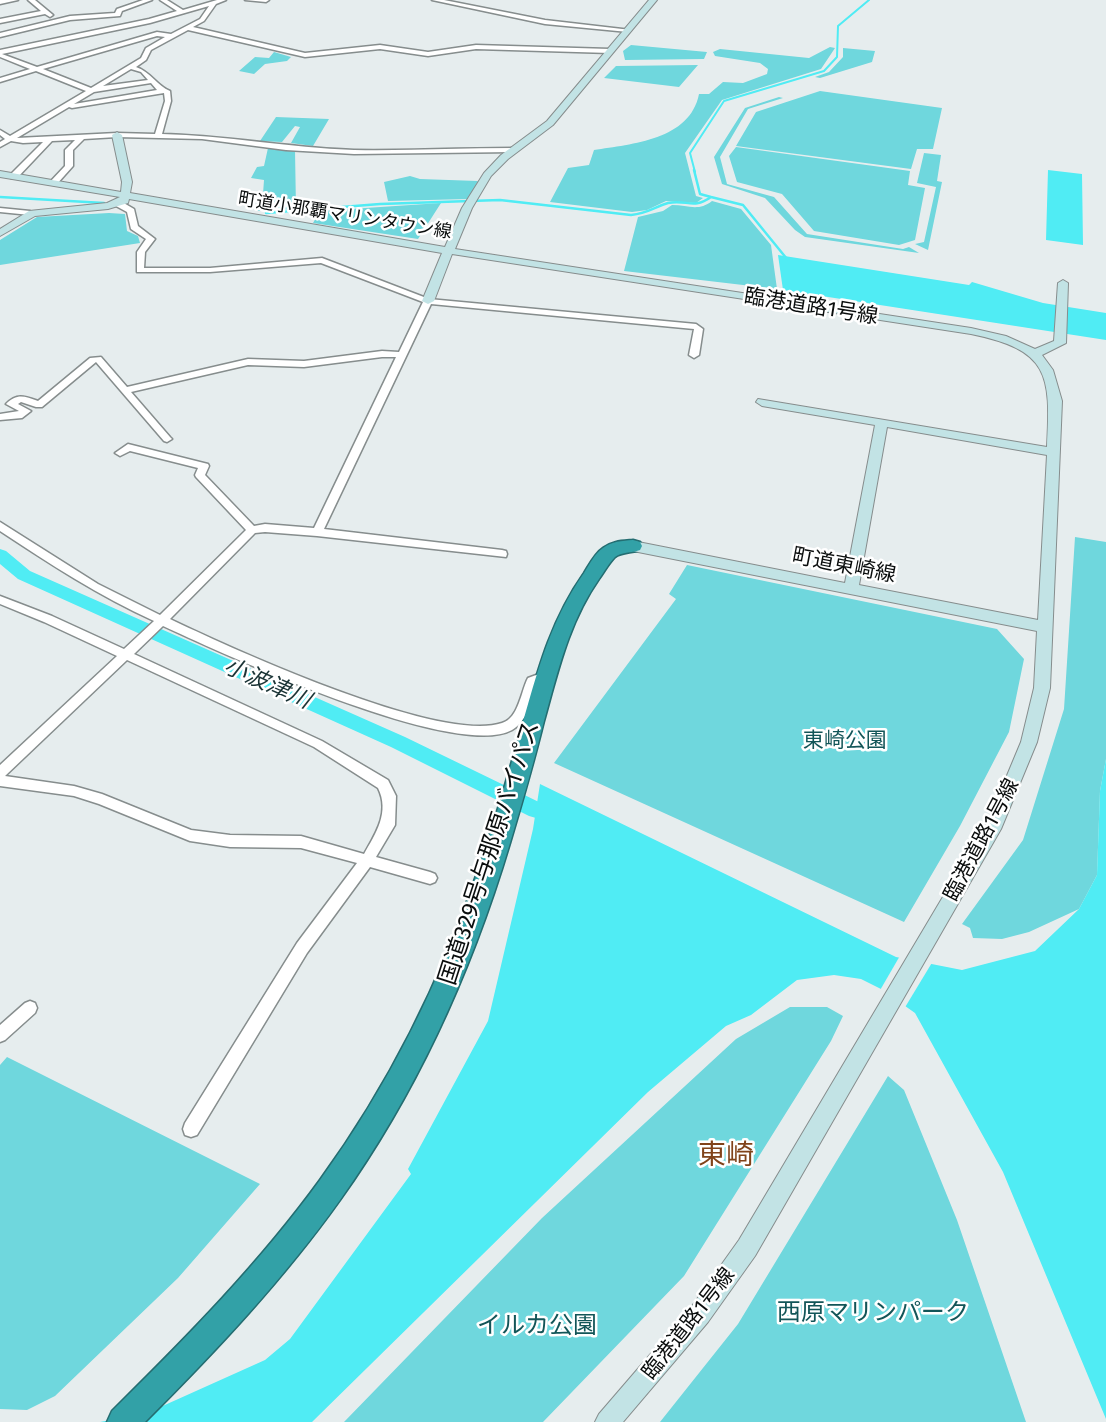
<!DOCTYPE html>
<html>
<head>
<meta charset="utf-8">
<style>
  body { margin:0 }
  canvas { display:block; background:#e6edee }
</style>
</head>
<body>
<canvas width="1106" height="1422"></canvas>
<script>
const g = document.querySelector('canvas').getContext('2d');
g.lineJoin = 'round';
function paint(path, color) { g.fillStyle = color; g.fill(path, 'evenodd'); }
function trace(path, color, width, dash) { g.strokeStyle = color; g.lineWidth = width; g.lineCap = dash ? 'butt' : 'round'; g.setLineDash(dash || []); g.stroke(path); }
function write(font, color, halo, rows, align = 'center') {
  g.font = font + ' "Fira Sans","Noto Sans JP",sans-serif'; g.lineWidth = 5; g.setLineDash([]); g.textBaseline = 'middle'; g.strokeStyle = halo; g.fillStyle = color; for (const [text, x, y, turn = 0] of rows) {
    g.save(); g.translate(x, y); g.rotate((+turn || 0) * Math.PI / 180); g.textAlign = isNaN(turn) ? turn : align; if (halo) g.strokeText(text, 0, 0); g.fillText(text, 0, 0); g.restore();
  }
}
paint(new Path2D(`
  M631,45l76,7 -3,7 -79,1 -2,-9z
  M830,47l5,1 -14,21 -99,31 -37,53 11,43 7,2 -7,5 -30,-2 -19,9 -15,2 -82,-10 18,-34 21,-3 5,-15c38,-6 96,-10 105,-56h10l14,-12 20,1 24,-9 1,-5 -8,-6 -45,-7 -2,-4 7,-3 89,9z
  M843,48l32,3 -3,11 -52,16 -5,-1 14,-5 14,-15z
  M274,52l17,5 -4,4 -22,3 -11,10 -15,-3 16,-14 14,1z
  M698,65l-19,22 -75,-9 12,-12z
  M820,91l122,17 -9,41h-16l-6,20 -175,-23 20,-34z
  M779,97l4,1 -35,11 -28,48 7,27 47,13 33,37 96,15 6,-2 10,6 -114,-16 -10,-7 -30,-32 -43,-14 -8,-27 31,-49z
  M276,117l53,2 -16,27 -22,-3 9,-16 -5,-1 -13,16 -22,-1z
  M736,147l174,24 -2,14 17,3 -10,52 -16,5 -85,-14 -32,-37 -45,-12 -8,-26z
  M268,148l27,2 1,59 -40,2 6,-3 2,-28 -13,-2 6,-11 7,-1z
  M924,153l17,2 -4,26 5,1 -14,68 -13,-6 9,-2 12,-55 -19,-4z
  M410,176l10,3 58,2 -10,18 -80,2 -4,-19z
  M712,201l29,8 30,36 6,44 -153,-18 14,-54 25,-6 9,-6c16,0 26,7 40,-4z
  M441,203l-23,36 -105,-16 7,-12z
  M109,213l16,1 2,17 11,5 2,7 -140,22v-25l37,-23z
  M1075,537l31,5v217l-6,32 -3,84 -18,34 -50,23 -27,7 -29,-1 -3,-10 -8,-4 61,-84 41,-131z
  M687,565l310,64 27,30 -15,73 -49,94 -56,96 -350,-159 122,-164 -7,-5z
  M790,1007h37l16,9 -12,25 -147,235 -141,146h-199l198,-204 194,-179z
  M7,1057l253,127 -82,94 -123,118 -28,14 -27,-1v-344z
  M888,1076l16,14 53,130 69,202h-366l78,-98z`), '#6fd7dd');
paint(new Path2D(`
  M1048,170l34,4 1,71 -37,-5z
  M778,255l191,30 3,-3 71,21 63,10v27l-323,-50z
  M1106,759v660l-103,-247 -88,-159 -34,-24 -20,-10 -27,-4 -37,5 -46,35 -25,11 -78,66 -336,330h-212l47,-9 118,-53 25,-21 121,-165 -3,-5 80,-148 45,-192 7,-45 356,173 66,13 73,-19 44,-42 18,-34 3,-84z`), '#50ecf4');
paint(new Path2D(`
  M901,954l32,7 -29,48 -25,-17z`), '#e6edee');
trace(new Path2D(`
  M695,172l-5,-19 34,-52 100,-30 13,-14 1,-31 31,-26`), '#50ecf4', 2);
trace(new Path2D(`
  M694,170l6,24 11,3
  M0,197l104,6
  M266,213l114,-9 120,-4 131,15c18,-2 23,-8 37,-12 19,-4 25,7 43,-6l32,8 44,54`), '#50ecf4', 2.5);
paint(new Path2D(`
  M0,549l6,2 24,20 375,166 138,67 3,6 -3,6 -7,2 -7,-2 -138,-69 -373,-168 -18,-15z`), '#50ecf4');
const street = new Path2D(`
  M0,0h18l-18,4z
  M28,0h7l18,15 -3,2 -5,-3 -45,9v-4l41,-8z
  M143,0h9l-30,11 -2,5 -50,4 -70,17v-4l70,-17 45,-3 2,-4z
  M160,0h7l16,10 34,-10h9l-10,4 -12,17 -11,6 112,26 75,-8 48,7 48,-7 134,4 3,2 -3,2 -134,-4 -48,7 -48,-7 -75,8 -117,-27 -37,20 -5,10 -10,7c15,5 21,19 34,24l1,10 -9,33c64,1 127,14 192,16 53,1 107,-2 160,-2l4,2 -4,2 -160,2 -68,-4 -84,-11 -85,-2 -33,2 -11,11v16l-17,19 -7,-2 16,-17v-16l10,-10 -23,1 -35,37h-6v-4l32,-32 -20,1 -12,-2 -11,6v-5l5,-3 -5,-4v-5l10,6 76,-45 -50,-20 -36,11v-4l30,-9 -30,-12v-7l149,-31 28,-8zM209,6l-9,13 -29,15 -14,-2 -120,35 -35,-13 148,-31zM157,36l8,1 -19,11 -5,10 -50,30 -48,-19zM131,69l10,3 7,8 -45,6zM151,83l6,7 -83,14 20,-12zM164,93l1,8 -10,33 -38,-1 -100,5 52,-31 3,1z
  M245,0h24l-3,2z
  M432,0h12l101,20 86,10 -3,2 -83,-8z
  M116,202h6l12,7 4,17 17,13 -10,13 -1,16h66l112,-10 107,41 267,25 7,5 -4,26 -5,3 -5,-3 5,-26 -263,-25 -107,225 178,21 4,1 1,3 -1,3 -189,-21 -52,-4 -10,1 -85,86c63,30 270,125 332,104 17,-5 19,-32 26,-45l19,-7 4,1 2,3 -2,3 -14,6c-5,15 -10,38 -25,46 -56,31 -289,-76 -349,-104l-29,28 188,87 66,39 8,16 -1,29 -19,32 54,15 5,2 2,4 -2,4 -5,2 -60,-17 -63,86 -110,182 -6,2 -6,-2 -2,-6 2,-6 112,-180 60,-80 -56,-15 -71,-1 -40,-6 -91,-37 -25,-8 -74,-10v-21l117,-109 -73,-34 -44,-18v-8l52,20 72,33 30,-28c-55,-25 -104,-57 -154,-90v-9l98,62 62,31 86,-85 -50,-53 -1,-2 3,-7 -68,-17 -10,5 -5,-3 13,-9 80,20 1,2 -4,9 49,51 11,-2 49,4 82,-171h-14l-78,10 -56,-2 -117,27 39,45 2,2 -5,3 -3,-1 -68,-79 -54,45h-6l-15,-5 -3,2 13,7 -9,7 -22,2v-6l19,-3 -13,-7c11,-11 18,-8 32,-3l52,-43 11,-1 26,30 121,-28 56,2 78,-10 17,1 24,-50 -102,-39 -111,9h-73v-20l9,-13 -15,-10 -4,-17 -11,-6zM127,660l187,87 64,41c12,24 -2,45 -14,66l-63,-18 -71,-1 -39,-5 -89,-36 -28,-8 -69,-10z
  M0,208l30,3 4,2 -4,2 -30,-3z
  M30,1001l5,2 2,5 -2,5 -30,27 -5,2v-17l25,-22z`);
const secondary = new Path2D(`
  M649,0h8l-104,125 -45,34 -17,17 -19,32 -17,41 516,79 35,8 29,13 19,-8 4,-58 5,-3 5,3 -2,60 -24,12 11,15 9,31 -12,287 -13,54 -36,87 -246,427 -47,66 -85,100h-28l4,-8 93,-108 47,-66 249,-419 33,-79 13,-54 3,-57 -404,-80 -7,-5 7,-5 212,42 30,-158 -113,-19 -6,-4 2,-3 289,48c4,-73 2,-97 -76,-113l-519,-80 -18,47 -6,3 -6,-3 20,-48 -313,-54 -1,4 -20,6 -73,7 -35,20v-7l29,-18 78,-8 13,-6 -120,-20v-6l121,21 1,-10 -10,-47 5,-3 5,3 10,47 -2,11 315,54 17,-39 22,-35 17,-18 46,-34zM887,427l160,28 -9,165 -179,-35z`);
const highway = new Path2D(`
  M633,540l7,2 2,4 -2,4c-9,3 -19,2 -25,7 -6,6 -11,15 -16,22 -30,43 -41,92 -55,142 -10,41 -22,82 -34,122 -38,127 -93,249 -170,357 -57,80 -125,152 -195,222h-38l5,-11c74,-73 147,-147 208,-231 69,-95 121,-199 158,-310 16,-46 30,-94 43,-141 16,-56 29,-108 63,-156 5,-8 11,-20 19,-25 9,-7 19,-7 30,-8z`);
trace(street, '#868d8d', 3);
trace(secondary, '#868d8d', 2);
trace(highway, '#246d71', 3);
paint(street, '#fff');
paint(secondary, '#c2e3e5');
paint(highway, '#32a1a7');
write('18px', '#0a0d0d', '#fff', [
  ["町道小那覇マリンタウン線",345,216,9]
]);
write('21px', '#0a0d0d', '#fff', [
  ["臨港道路1号線",811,307,9],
  ["町道東崎線",844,566,11],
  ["臨港道路1号線",982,840,-62],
  ["臨港道路1号線",689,1324,-52]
]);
write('21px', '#125558', '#fff', [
  ["東崎公園",845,741]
]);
write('italic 23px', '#1b3436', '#fff', [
  ["小波津川",267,684,24]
]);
write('24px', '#0a0d0d', '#fff', [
  ["国道329号与那原バイパス",490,853,-72]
]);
write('24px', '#125558', '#fff', [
  ["西原マリンパーク",873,1313],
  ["イルカ公園",537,1326]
]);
write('28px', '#80431a', '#fff', [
  ["東崎",726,1156]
]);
</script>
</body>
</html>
